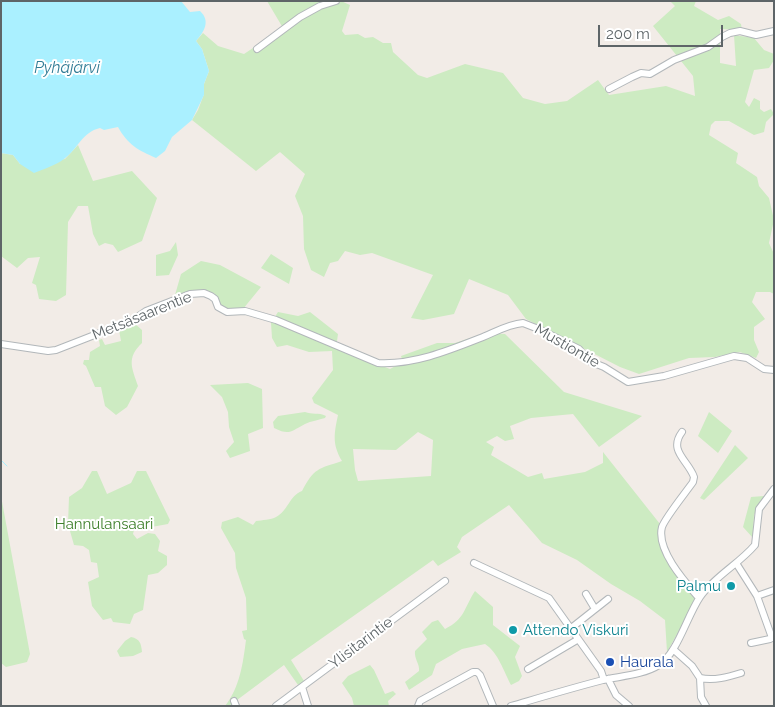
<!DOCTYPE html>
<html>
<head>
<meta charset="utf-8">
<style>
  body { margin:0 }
  #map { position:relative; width:775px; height:707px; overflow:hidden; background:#f2ece7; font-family:Raleway,sans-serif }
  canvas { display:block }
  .frame { position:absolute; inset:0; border:2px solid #5e6568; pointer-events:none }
  .scale { position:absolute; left:598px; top:25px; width:125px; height:22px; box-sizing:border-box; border:2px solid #5e6568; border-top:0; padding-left:6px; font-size:15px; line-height:18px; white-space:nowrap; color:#5e6568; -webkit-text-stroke:4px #fff; paint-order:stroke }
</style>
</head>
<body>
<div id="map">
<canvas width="775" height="707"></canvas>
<div class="frame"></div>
<div class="scale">200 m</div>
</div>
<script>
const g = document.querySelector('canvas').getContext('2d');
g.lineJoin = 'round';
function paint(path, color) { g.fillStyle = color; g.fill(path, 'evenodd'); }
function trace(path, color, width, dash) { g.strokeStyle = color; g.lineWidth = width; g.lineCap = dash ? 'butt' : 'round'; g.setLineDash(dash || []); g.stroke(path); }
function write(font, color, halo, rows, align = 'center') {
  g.font = font + ' Raleway,sans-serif'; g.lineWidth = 4; g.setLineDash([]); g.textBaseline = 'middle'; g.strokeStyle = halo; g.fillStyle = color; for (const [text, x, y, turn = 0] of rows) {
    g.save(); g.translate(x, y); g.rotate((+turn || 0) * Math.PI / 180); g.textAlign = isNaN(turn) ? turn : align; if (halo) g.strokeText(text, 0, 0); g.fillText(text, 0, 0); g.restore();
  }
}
paint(new Path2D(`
  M267,1h74l9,4 -8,26 3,4 13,-1 7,4 8,-1 10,6h8l2,9 25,23 9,3 38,-14 38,9 20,25 22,6 22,-3 31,-21 11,15 57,-9 29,10 -2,-20 -40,-50 22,-20 -5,-5h26l-2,5 24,14 11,-4 12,8 1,6 -22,-1v34l16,3 -2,-31 20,3 10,12 10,4v6l-5,8 -15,2 -9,32 4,5 5,-9 6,3v8l4,3 7,-3 3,5 -8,8 -2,10 -10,3 -25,-14h-14l-4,4 -2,10 29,18 -2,10 21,14 2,9 10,12 5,22 -5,23 5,11v40l-4,-2h-14l-4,10 13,17 -11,8v13l5,12 -3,6 -16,-6 -25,5 -26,1 -50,16 -19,-7 -94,-48 -18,-24 -39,-16 -15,35 -31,6 -12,-2 22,-43 -61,-22 -12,2 -15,-4 -7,10 -8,2 -6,14 -13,-7 -7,-21 -1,-33 -8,-20 10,-22 -25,-22 -24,19 -64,-51 6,-10 6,-16v-10l5,-13 -7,-22 -6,-8 7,-8 15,13 26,8 39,-26z
  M78,145l15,36 39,-10 25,27 -15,43 -24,11 -5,-7 -8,-2 -6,3 -6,-12 -5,-28h-10l-10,16 -2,73 -10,6 -17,-2 -3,-14 -4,-2 8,-26 -12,1 -11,10 -16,-12v-103l12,2 7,9 45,-5z
  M176,242l2,13 -9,20 -13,1v-21l14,-4z
  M271,254l22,14 -4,16 -28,-16z
  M201,261l19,4 41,22 -18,22 -20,-1 -9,-15 -21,-3 -18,5 6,-21z
  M278,312l20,4 12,-4 28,22 -2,14 54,21 13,-7 -2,-6 36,-13h18l30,-10 20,1 59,58 78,24 -43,31 -26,-33 -42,4 -21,8 4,13 -9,2 -8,-5 -11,6 8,5 -3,8 37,22 14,-4 2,6 41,-7 18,-9v-11l57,72c-1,25 21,56 36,76l-29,52 -2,-32 -25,-19 -29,-17 -34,-24 -35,-17 -33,-38 -47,32 -5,10 4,5 -23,14 -5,-6 -142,100 13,21 -6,4 -14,-20 -55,41h-4c15,-19 18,-43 21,-66l-2,-1 -2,-8 5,-1 -1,-32 -10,-30 -1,-15 -14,-25 1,-6 16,-5 15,8 3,-4c6,-1 15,-1 20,-4 12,-6 13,-21 26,-26 12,-23 16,-22 40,-30 -10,-17 -8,-27 -4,-46l-24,-12 -2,-5 21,-28 -1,-19 -23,1 -22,-7 -10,2 -5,-9 -1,-15zM418,432l15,8 -2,36 -73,5 -3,-11 -2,-21 43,1z
  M134,323l8,7v13c-16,15 -10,25 -4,43l-11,21 -11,8 -11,-9 -4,-19h-6l-9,-21 -3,-2 1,-4h5l1,-8 10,-6 -1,-6 3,-1 3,6 16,-4 -2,-11z
  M248,383l14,6 1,39 -15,6 2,17 -20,7 -4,-7 8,-9 -5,-15 -1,-15 -6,-15 -12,-12z
  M305,412c7,3 13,0 21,4l-1,2c-6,2 -14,3 -20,6 -14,7 -15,12 -31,4l-1,-6 5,-6z
  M709,412l23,19 -14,22 -20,-17z
  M735,445l13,13 -44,42 -4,-2z
  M92,471h5l10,23 24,-11 6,-12h9l24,49 -2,4 -22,4 -11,-2 -2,8 4,5 11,-6 7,1 5,7 -2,10 9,5v9l-9,8 -10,2 -5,35 -9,4 -4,10 -17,-2 -2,-4 -8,2 -11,-14 -4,-24 11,-5 -2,-14 -6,-1 -2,-12 -6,-4 -9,-1 -6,-21 1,-27 13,-9z
  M1,496l29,158 -3,8 -21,5 -5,-4z
  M764,496l-10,19 -1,23 -10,-11 8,-30z
  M475,591l18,16v18l27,21 -5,11 7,19 -3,5 -8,4c-7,-13 -13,-33 -26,-41l-23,5 -26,15 -4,11 -23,15 -4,-8 14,-11c1,-7 -5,-12 -4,-20l12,-12 -5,-7 10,-10 6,-2 7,9c20,-10 19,-21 30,-38z
  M131,637c9,2 10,6 11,15l-9,4 -13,1 -3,-6 8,-10z
  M370,665l4,5 11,24 8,-3 3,3 -8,7 1,5h-35l-2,-8 -10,-15 6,-7z`), '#cdebc2');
paint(new Path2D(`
  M1,1h180l9,11 10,-1c11,10 4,21 -4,30l6,8 7,22 -5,13v11l-12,25 -20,17 -7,14 -9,7c-18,-8 -28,-13 -38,-31l-14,3 -4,-2c-18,4 -22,21 -36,31 -8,6 -20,10 -30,14l-14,-9 -7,-9 -12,-2z`), '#aaf0ff');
trace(new Path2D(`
  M1,460l6,6`), '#aaf0ff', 1);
const minor = new Path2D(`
  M257,49l43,-32 20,-11 16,-5
  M609,89l23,-12 9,-4 9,1 24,-14 34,-13 14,-10 8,-4 10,-2 16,4 18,-4
  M1,344l47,7 8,-1 77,-30 13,-9 44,-17 14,-1 7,3 4,3 3,8 9,5 18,-1 31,9 102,43c36,2 72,-13 105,-26 12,-5 26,-13 40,-14l18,7 38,19 10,12 15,6 24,15 36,-6 70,-20 13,2 17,11 10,1
  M682,432c-14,19 6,28 12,45l-1,5c-7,10 -28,36 -31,45 -6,23 23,55 37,71
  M474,563l75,35 52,73 3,9
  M736,563l21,33 14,39 1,3 -2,1 -19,4
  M586,594l9,15
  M757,596l17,-6
  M570,629l38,-30
  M674,650l18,16 8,12 1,19 5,9
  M528,669l49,-29
  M700,678c14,3 28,-1 41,-5
  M608,679l8,16 13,11
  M302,687l6,19
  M234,701l2,5
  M276,706l169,-125
  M418,706l2,-5 53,-29h4l3,3 13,31
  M511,706c31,-9 61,-18 92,-26 18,-4 40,-5 56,-15 18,-11 28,-49 41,-68 15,-21 39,-33 55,-52l4,-36 15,-20`);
trace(minor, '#b2b7ba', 8);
trace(minor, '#fff', 6);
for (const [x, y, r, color] of [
  [731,586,5,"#0f9aa8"],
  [513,630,5,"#0f9aa8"],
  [610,662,5,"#1a4fb4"]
]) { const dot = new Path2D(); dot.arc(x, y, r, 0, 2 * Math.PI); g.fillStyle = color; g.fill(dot); trace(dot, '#fff', 2); }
write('15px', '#5e6568', '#fff', [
  ["Metsäsaarentie",142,316,-22],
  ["Mustiontie",567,346,30],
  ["Ylisitarintie",361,643,-37]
]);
write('15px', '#3f802c', '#fff', [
  ["Hannulansaari",104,524]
]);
write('15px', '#0d838f', '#fff', [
  ["Palmu",721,586],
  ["Attendo Viskuri",523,630,"left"]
], 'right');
write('15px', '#164399', '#fff', [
  ["Haurala",620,662]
], 'left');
write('italic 16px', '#327d96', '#fff', [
  ["Pyhäjärvi",67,68]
]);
</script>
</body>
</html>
